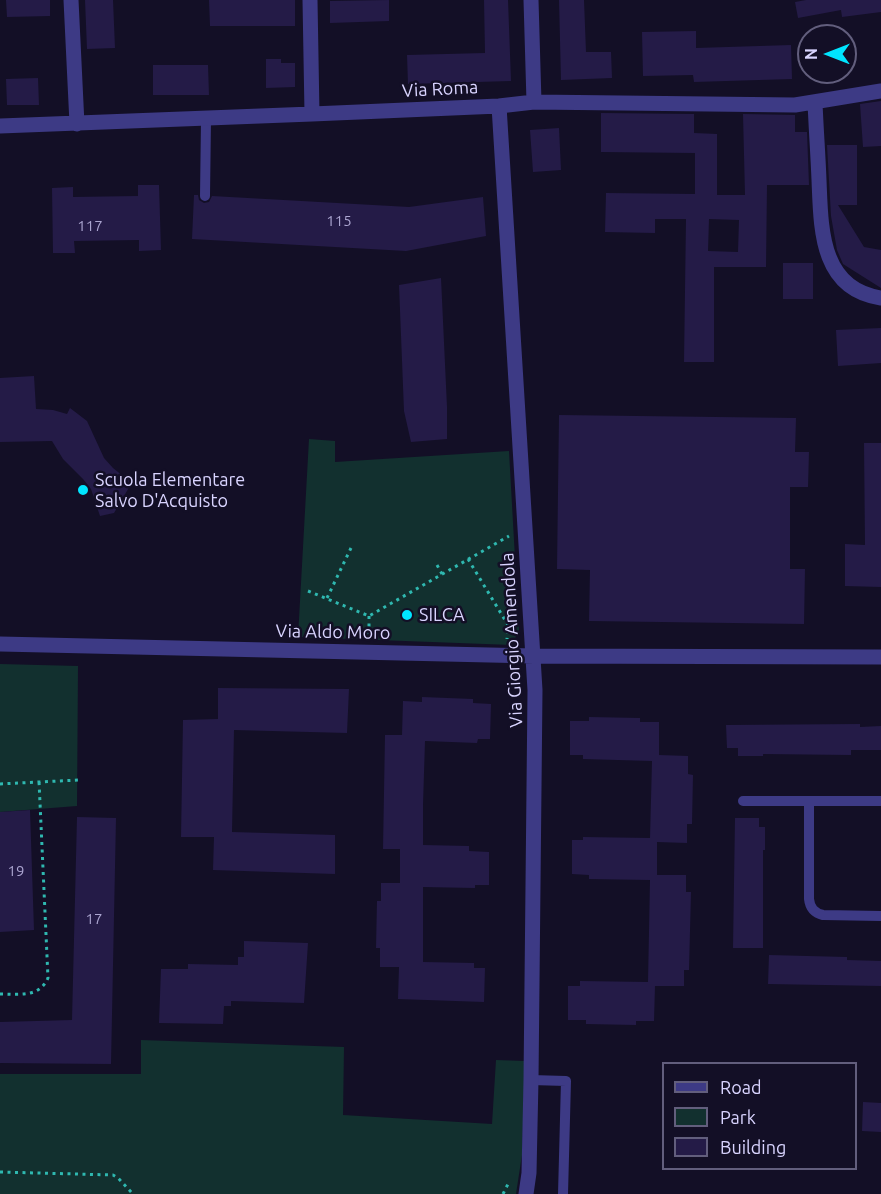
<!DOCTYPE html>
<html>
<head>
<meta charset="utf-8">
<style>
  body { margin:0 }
  #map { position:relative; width:881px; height:1194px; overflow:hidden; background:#130f26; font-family:Ubuntu,sans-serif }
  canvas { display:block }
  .legend { position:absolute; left:662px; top:1062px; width:195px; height:108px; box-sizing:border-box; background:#130f26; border:2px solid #625e7d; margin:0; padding:8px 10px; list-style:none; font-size:18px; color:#d9d4ff }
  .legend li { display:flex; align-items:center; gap:12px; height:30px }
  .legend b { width:30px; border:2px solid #625e7d }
  .north { position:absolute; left:797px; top:24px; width:60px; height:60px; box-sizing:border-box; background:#130f26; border:2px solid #625e7d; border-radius:50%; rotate:270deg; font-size:16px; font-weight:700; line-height:24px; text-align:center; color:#d9d4ff }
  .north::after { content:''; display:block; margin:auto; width:21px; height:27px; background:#00e5ff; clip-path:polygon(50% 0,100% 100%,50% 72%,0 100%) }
</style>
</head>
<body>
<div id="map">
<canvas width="881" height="1194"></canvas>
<ul class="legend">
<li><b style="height:8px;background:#3d3a85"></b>Road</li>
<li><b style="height:16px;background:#12302f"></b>Park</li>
<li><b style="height:16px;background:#241b47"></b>Building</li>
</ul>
<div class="north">N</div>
</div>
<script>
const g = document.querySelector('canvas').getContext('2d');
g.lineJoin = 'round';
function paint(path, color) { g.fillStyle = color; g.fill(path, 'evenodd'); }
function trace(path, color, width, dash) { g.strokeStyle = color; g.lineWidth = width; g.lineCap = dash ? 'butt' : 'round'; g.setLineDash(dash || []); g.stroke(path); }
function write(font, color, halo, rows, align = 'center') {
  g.font = font + ' Ubuntu,sans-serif'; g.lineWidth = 5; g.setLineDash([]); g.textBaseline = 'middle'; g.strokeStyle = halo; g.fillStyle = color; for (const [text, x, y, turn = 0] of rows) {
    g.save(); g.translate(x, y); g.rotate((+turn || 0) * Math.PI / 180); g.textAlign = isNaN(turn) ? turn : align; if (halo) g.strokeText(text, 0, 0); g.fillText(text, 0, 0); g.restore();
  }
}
paint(new Path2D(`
  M309,439l26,2v21l174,-11 10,179 -7,15 -214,-8z
  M0,664l78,2 -1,140 -77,6z
  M141,1040l203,7 -1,68 149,9 4,-64 29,1 -3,94 -6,39h-516v-120h141z`), '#12302f');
paint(new Path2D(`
  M6,0h44v16l-43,1z
  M85,0h28l2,48 -28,1z
  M209,0h86v26h-85z
  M389,0v21l-59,2v-22z
  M484,0h24l3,81 -103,3 -1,-29 78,-2z
  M559,0h25l2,52h25l1,26 -51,2z
  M806,0h75v12l-39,5 -1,-7 -43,8 -3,-16z
  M696,31v17l95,-3 1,34 -98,3 -1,-7 -50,1 -1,-44z
  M266,59h15v4h14v24l-29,1z
  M153,65h55l1,30h-56z
  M38,78l1,27h-32l-1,-26z
  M881,101v45l-18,1 -3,-43z
  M601,113l93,1v19l23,1v61h28l-2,-81 52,1v17h12l2,53h-42l-1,82h-52v95h-30l2,-143h-31v14l-50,-1 1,-39 89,1v-41l-94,-1zM709,219l30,1 -1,32 -30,-1z
  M559,128l2,42 -28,2 -3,-42z
  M827,145h30v60h-19l26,42 17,3v38l-38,-24 -6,-14 -6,-34z
  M138,185h21l2,65 -22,1v-11l-65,1 1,12h-22l-1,-65 21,-1v10l65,-1z
  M194,195h4l1,5 5,3 5,-1 3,-6 197,11 74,-10 3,39 -80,15 -214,-12z
  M783,263h30v36h-30z
  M441,278l6,129v32l-36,3 -7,-31 -5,-126z
  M881,328v35l-43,3 -2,-36z
  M34,376l2,33 17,1 14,4 3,-6 17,13 17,37 9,10 10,8 11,3 -20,34 -14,3 -9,-27 -8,-10 -20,-20 -11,-18 -52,1v-64z
  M559,415l237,3 -1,34h14l-1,35h-18v82h15l-1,55 -215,-3 1,-51 -33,-1z
  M864,443h17v144l-36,-1v-42l20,1z
  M218,688l131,1 -2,44 -113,-3 -2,102 103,3v39l-122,-4 1,-33h-33l2,-117 35,-1z
  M422,697l51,2v4l18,1 -1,35h-12l-1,4 -52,-2 -2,64v40l46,1v5l20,1v33h-14v3l-52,-1v75l51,1v5h11l-1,34 -86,-3 1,-32h-19v-19h-4l1,-47h4v-18h19v-34h-17l2,-114h17l1,-34 19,1z
  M589,717l51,1v4h19v33l29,1v18l5,1 -1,49h-5v19l-30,-1v33h29v17h5l-2,78h-5v16h-29l-1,35h-18v4l-50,-1v-4h-18v-34h12v-5l68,1 2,-102 -61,-1v-4l-17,-1v-34h11v-3l67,1 2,-77 -69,-2v-4h-13v-34h19z
  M860,724v3l21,-1v24h-30v5l-88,-1v2h-25v-8h-11l-1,-23z
  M30,810l4,120 -34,2v-120z
  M77,817l39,1 -5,246 -111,-1v-41l72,-2z
  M735,818h24v9h6v23h-2v98h-30z
  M244,941l64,2 -4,60 -73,-2v5h-7l-1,18 -64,-1 2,-54h27v-5l50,1v-8h6z
  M769,955l78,2v3l34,1v25l-113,-2z
  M863,1102l18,1v29l-19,-1z`), '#241b47');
trace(new Path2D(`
  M468,559l40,66 -1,14
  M437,565l5,9
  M308,591l61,25 140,-80
  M327,598l24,-50
  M369,616v20
  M0,784l79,-4
  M0,994c19,0 39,4 48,-16l-9,-197
  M0,1172l113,3 5,3 15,16
  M503,1194l6,-12`), '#2fb8b0', 3, [3, 4.5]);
trace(new Path2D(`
  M205,196l1,-77
  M743,801h66
  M881,801h-72v98c1,9 5,14 14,16l58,1
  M531,1080l35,1 -3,113`), '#3d3a85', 10);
trace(new Path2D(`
  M71,0l6,124
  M310,0l2,114
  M531,0l3,102
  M815,102c1,26 3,52 4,78 2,48 1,109 62,118
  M499,106l36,584 -4,390 -2,93 -3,21
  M0,126l312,-12 187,-8 35,-4 261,3 86,-14
  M0,644l534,12 347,1`), '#3d3a85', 15);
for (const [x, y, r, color] of [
  [83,490,6,"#00e5ff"],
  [407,615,6,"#00e5ff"]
]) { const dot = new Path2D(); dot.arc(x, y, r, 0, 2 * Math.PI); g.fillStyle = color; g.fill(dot); trace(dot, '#130f26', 2); }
write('15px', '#aca6d1', null, [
  ["115",339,221],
  ["117",90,226],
  ["19",16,871],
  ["17",94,919]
]);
write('18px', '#d9d4ff', '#130f26', [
  ["Via Roma",440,89,-3],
  ["Via Aldo Moro",333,632,1],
  ["Via Giorgio Amendola",512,640,-93]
]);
write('18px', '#d9d4ff', '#130f26', [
  ["Scuola Elementare",95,480],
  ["Salvo D'Acquisto",95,501],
  ["SILCA",419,615]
], 'left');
</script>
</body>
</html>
